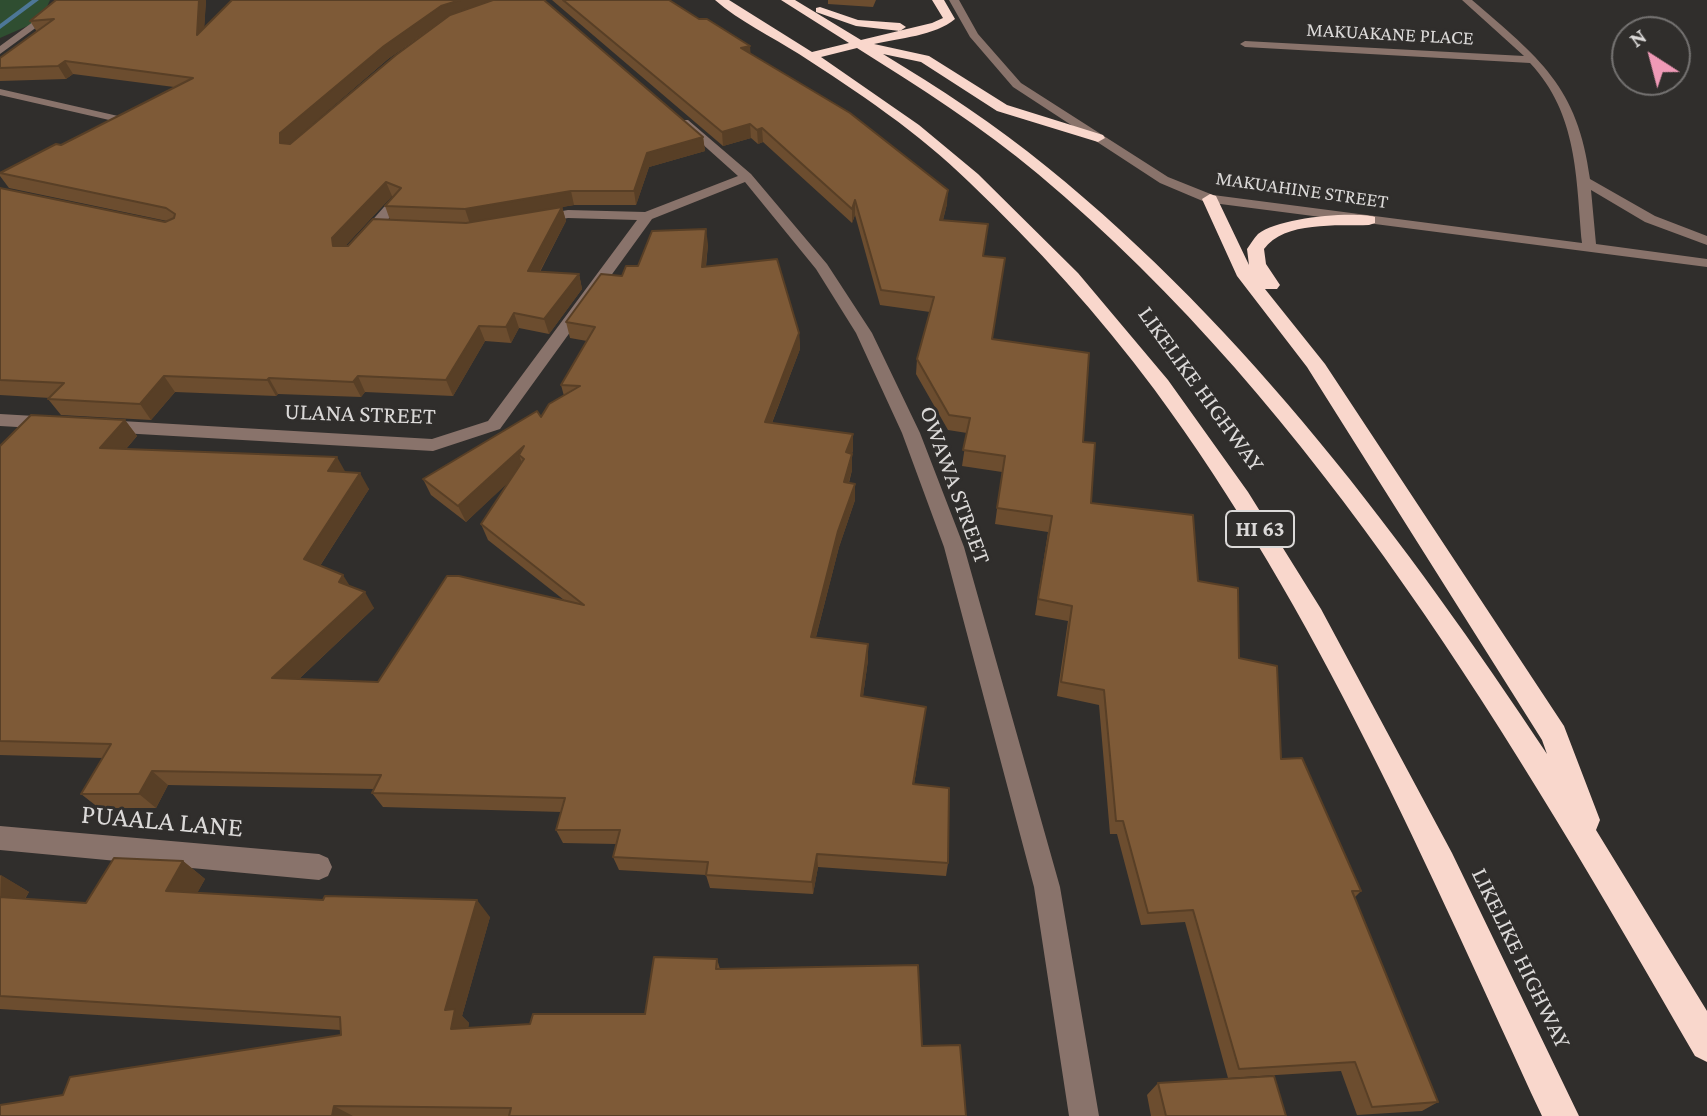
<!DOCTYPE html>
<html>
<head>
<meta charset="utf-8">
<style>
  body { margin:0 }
  #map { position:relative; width:1707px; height:1116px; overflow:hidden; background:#302e2c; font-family:"Crimson Pro",serif }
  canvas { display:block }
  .north { position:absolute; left:1611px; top:16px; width:80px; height:80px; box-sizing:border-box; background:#302e2c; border:2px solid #747271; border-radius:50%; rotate:324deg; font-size:22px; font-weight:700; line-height:32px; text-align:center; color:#dbd9d8 }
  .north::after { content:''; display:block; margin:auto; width:28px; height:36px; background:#ef9ab7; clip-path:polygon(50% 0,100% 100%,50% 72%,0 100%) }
</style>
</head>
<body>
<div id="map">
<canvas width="1707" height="1116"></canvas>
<div class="north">N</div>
</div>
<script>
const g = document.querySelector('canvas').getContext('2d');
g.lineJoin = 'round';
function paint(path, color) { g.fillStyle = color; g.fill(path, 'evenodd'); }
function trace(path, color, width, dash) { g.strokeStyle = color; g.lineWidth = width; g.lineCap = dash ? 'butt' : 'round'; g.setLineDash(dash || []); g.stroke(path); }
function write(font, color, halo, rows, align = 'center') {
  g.font = font + ' "Crimson Pro",serif'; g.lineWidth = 6; g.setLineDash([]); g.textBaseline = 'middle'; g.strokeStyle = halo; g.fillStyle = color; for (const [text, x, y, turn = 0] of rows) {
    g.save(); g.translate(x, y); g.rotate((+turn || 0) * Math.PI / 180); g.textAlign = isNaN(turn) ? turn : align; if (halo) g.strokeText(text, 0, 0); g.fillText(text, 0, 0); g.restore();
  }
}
paint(new Path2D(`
  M0,0h50l-9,20 -41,18z`), '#2f4e31');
paint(new Path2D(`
  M32,0h7l-39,29v-5z`), '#4d7797');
paint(new Path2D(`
  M949,0h10l19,34 43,49 147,94 45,18 369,48c-6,-65 -4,-129 -52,-180l-285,-16 -5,-3 5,-3 279,15 -62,-56h10c67,58 106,86 118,179l65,37 52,20v9l-62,-23 -54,-32 5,54 111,15v8l-502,-65 -45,-19 -147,-96 -43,-50z
  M52,8l8,2 -60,44v-8z
  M0,89l118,27 6,3 -6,3 -118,-27z
  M680,120h8l63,54 76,90 45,69 48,100 44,114 96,340 39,229h-30l-35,-229 -90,-340 -42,-114 -46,-100 -40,-64 -71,-87 -93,37 -152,210 -67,22 -329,-19 -9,-6 9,-6 328,19 56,-18 149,-201 -69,-2 -29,5 -5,-1v-6l34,-6 77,2 93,-36 -58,-52z
  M391,199l12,3 -24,28h-10v-6z
  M0,414l52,3 9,6 -9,6 -52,-3z
  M0,826l319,28 9,4 4,9 -4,9 -9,4 -319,-30z`), '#89736b');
paint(new Path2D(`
  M715,0h14l83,52 37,-9 -68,-43h14l66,40 71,-17 11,-5 -11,-18h12l11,19c-20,17 -56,19 -81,25l55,12 78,49 96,30 2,3 -7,4 -101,-31 -76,-49 -38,-8c56,34 113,71 164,113 200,162 359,374 500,587l-5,-14 -235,-373 -70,-91 -35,-77 8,-5 6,2 33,69 -2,-16c3,-4 7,-11 11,-15 21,-16 92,-23 117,-17v6l-6,2c-31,1 -85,-4 -105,24l2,15 14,21 -3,4h-12l60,75 239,362 36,94 -4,10 111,181v51l-12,-6c-182,-316 -374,-645 -657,-882 -56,-47 -119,-87 -181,-126l-36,9 98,68 59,49 100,99 90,107 80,112 73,117 131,244 127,263h-37c-115,-249 -224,-505 -388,-727 -55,-74 -118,-143 -185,-207 -50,-49 -111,-90 -170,-128 -27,-17 -60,-33 -84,-54z
  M820,7l38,13 42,3 6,4 -6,4 -44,-5 -40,-14v-4z`), '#f9d7cc');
paint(new Path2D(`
  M56,0h150l-2,28 340,-28 159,137 2,14 -56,16 -13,38h-62l-12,2 4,14 -26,51 39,2 3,15 -33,45 -30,-6 -8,15 -26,-2 -32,55 -88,-4 -4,5 -83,-3 -2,2 -101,-4 -24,28 -90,-5 -13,-16 2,-1 -50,-3v-207l165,34 2,-1 -158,-33 -9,-12v-3l61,-28 113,-58 -101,-13 -7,5 -66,2v-23l37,-26 -7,-11zM447,18l-158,126 99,-85zM392,196l1,1 -8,9 5,14 -42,26h-3z
  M552,0h117l82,54 196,150 -4,16 41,36 8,83 91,103 8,61 107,78 41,77 42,101 80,132 -7,7 84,204 -16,9 -65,4 -16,-44 -113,7 -43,-156 -44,3 -24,-91h-7l-11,-129 -42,-9 11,-75 -33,-6 13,-83 -53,-8 7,-52 -40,-6 5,-33 -19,-3 -32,-56 1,-15 13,-47 -50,-7 -25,-90 -3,8 -89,-81 -5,2 -7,-6 -28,8z
  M828,0h48l-3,7 -45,-3z
  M708,244l-2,23 93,66 1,16 -28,74 81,27 -1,4v16l-3,13 6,17 -16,47 -23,90 52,7v16l-5,36 63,11 -12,77 34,79 -2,13 -128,-9 -5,27 -103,-6 -4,-13 -87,-5 -6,-13 3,-13 -53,-1 -7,-13 6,-18 -179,-5 -11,-14 2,-4 -206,-4 -12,23h-57l-18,-14 22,-36 -103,-3v-309l125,-26 12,16 -11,13 220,23 23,17 -49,77 30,20 24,22 -75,71 79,3 186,-82 -76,-60 -7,-16 28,-43 -43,41 -35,-27 -8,-16 118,-62 23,-21 -3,-11 26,-44 -17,-3 -4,-16 56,-46 16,-10z
  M183,861l22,18 -8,14 293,24 -28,99 7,7 -1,5 62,-4 115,-10 72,-55 3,10 202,77 44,70h-966l63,-21 278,-60v-5l-341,-21v-134l29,17 -4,7 61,4z
  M1158,1083l128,33h-135l-4,-21z`), '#6c4d2f');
paint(new Path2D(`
  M199,0h7l-3,48 -6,-13z
  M460,0h37l-53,19 -56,40 -102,88 -6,-4v-10l104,-87 57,-40z
  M750,46l1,13 -10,-11z
  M65,61l8,13 -7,5 -8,-13z
  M750,124l1,14 -28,8 -1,-14z
  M762,128l1,14 -5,2 -1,-14z
  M703,137l2,14 -56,16 -13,38 -2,-14 13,-38z
  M386,182l6,14 -53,57 -6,-7 -1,-8z
  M948,190l-1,14 -8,31 1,-15z
  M571,191l3,14 -12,2 4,14 -34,65 -62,-62 -5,-15z
  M855,200v15l-3,8v-14z
  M706,229l2,15 -4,39 -2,-16z
  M579,274l3,15 -33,45 -5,-15z
  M514,313l5,15 -8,15 -5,-16z
  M479,326l6,15 -32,55 -7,-16z
  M799,333l1,16 -34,89 -1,-16z
  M164,376l11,16 -24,28 -11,-16z
  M358,376l7,16 -4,5 -8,-15z
  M269,378l9,16 -2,2 -9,-16z
  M125,420l12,16 -24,28 -13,-16z
  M853,434v16l-7,19v-17z
  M524,446v13l-5,-4 5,13 -58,54 -8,-16z
  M852,454v16l-8,28v-16z
  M337,457l9,16 -18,-2z
  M360,473l9,16 -55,86 -10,-16z
  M855,484v16l-16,47 -27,105 -1,-15 27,-106z
  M343,575l10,16 -14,-9z
  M365,592l9,16 -90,85 -12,-15z
  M868,644v16l-7,51v-15z
  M926,707l-2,14 -12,77 1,-14z
  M152,771l16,14 -12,23 -17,-14z
  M817,854l1,13 -5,27 -1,-12z
  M183,861l22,18 -16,29 -23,-17z
  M1,875l28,17 -14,21 -15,-9z
  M477,900l13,17 -28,99 7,7 -3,20 -15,-14 -6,-19z
  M334,1106l19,10h-21z`), '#583f26');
const building = new Path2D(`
  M56,0h143l-2,35 35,-35h228l-19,6 -57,40 -104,87v10l10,1 106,-89 54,-40 43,-15h51l159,137 -56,16 -13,38h-63l-106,18 -80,-3 16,-18 -15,-6 -54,56 1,8h15l25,-27 93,4 96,-16 -34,64 51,3 -35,45 -30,-6 -8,14 -27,-1 -33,54 -88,-4 -5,6 -84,-4 -2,2 -103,-4 -24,28 -92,-5 16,-16 -64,-3v-192l165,34 9,-4 1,-4 -9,-6 -166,-35 56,-29 5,1 132,-67 -128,-17 -7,5 -58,2v-10l54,-39 -24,2z
  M563,0h106l30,19h8l43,27 -9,2 109,65 98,77 -8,30 48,4 -5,32 22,2 -13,81 97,14 -6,89 12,1 -4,60 102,12 5,66 40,7 1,70 38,8 4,93 21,-1 59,133h-9l86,211 -66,5 -17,-45 -116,7 -46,-159 -45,3 -25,-92h-7l-12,-131 -43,-8 11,-76 -34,-7 14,-83 -55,-8 8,-52 -42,-6 7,-32 -21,-3 -32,-56 17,-62 -53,-7 -26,-90 -3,9 -90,-81 -5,2 -7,-6 -28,8z
  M706,229l-4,38 75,-8 22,74 -34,89 88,12 -7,18 6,2 -8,28 11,2 -17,47 -27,106 57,7 -7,52 65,11 -13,77 36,4 -1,75 -131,-9 -5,28 -106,-7 2,-13 -95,-5 7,-27h-64l9,-32 -193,-5 9,-18 -229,-4 -13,23h-58l30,-50 -111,-3v-295l31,-31 94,5 -25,28 237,9 -9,14 32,2 -56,86 39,16 -4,7 26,10 -93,86 106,4 69,-106h12l125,29 -103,-81 43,-65 -5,-4 5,-9 -66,60 -35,-27 114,-68 4,6 8,-13 31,-18 -19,-1 34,-58 -29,-5 35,-48 21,2 4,-10h12l14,-35z
  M114,858l69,3 -17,30 157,9 2,-4 152,4 -32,110 10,-1 -4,20 79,-5 3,-10h112l9,-57 63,2 -1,10 202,-4 4,81 38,-1 6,71h-457l2,-8 -177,-2 -2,10h-332v-11l63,-10 7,-18 271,-42 -1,-18 -340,-21v-99l86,6z
  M1274,1076l12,40h-120l-8,-33z`);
paint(building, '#7e5a37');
trace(building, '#583f26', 2);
write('20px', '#dbd9d8', '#302e2c', [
  ["MAKUAKANE PLACE",1390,34,3],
  ["MAKUAHINE STREET",1302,190,8]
]);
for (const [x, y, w] of [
  [1260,529,68]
]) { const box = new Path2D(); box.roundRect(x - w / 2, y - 18, w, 36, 6); g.fillStyle = '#302e2c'; g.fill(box); trace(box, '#dbd9d8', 2); }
write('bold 22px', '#dbd9d8', null, [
  ["HI 63",1260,529]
]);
write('24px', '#dbd9d8', '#302e2c', [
  ["LIKELIKE HIGHWAY",1201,389,54],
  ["ULANA STREET",360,414,2],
  ["OWAWA STREET",955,485,70],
  ["LIKELIKE HIGHWAY",1521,958,64]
]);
write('28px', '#dbd9d8', '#302e2c', [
  ["PUAALA LANE",162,821,5]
]);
</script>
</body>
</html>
